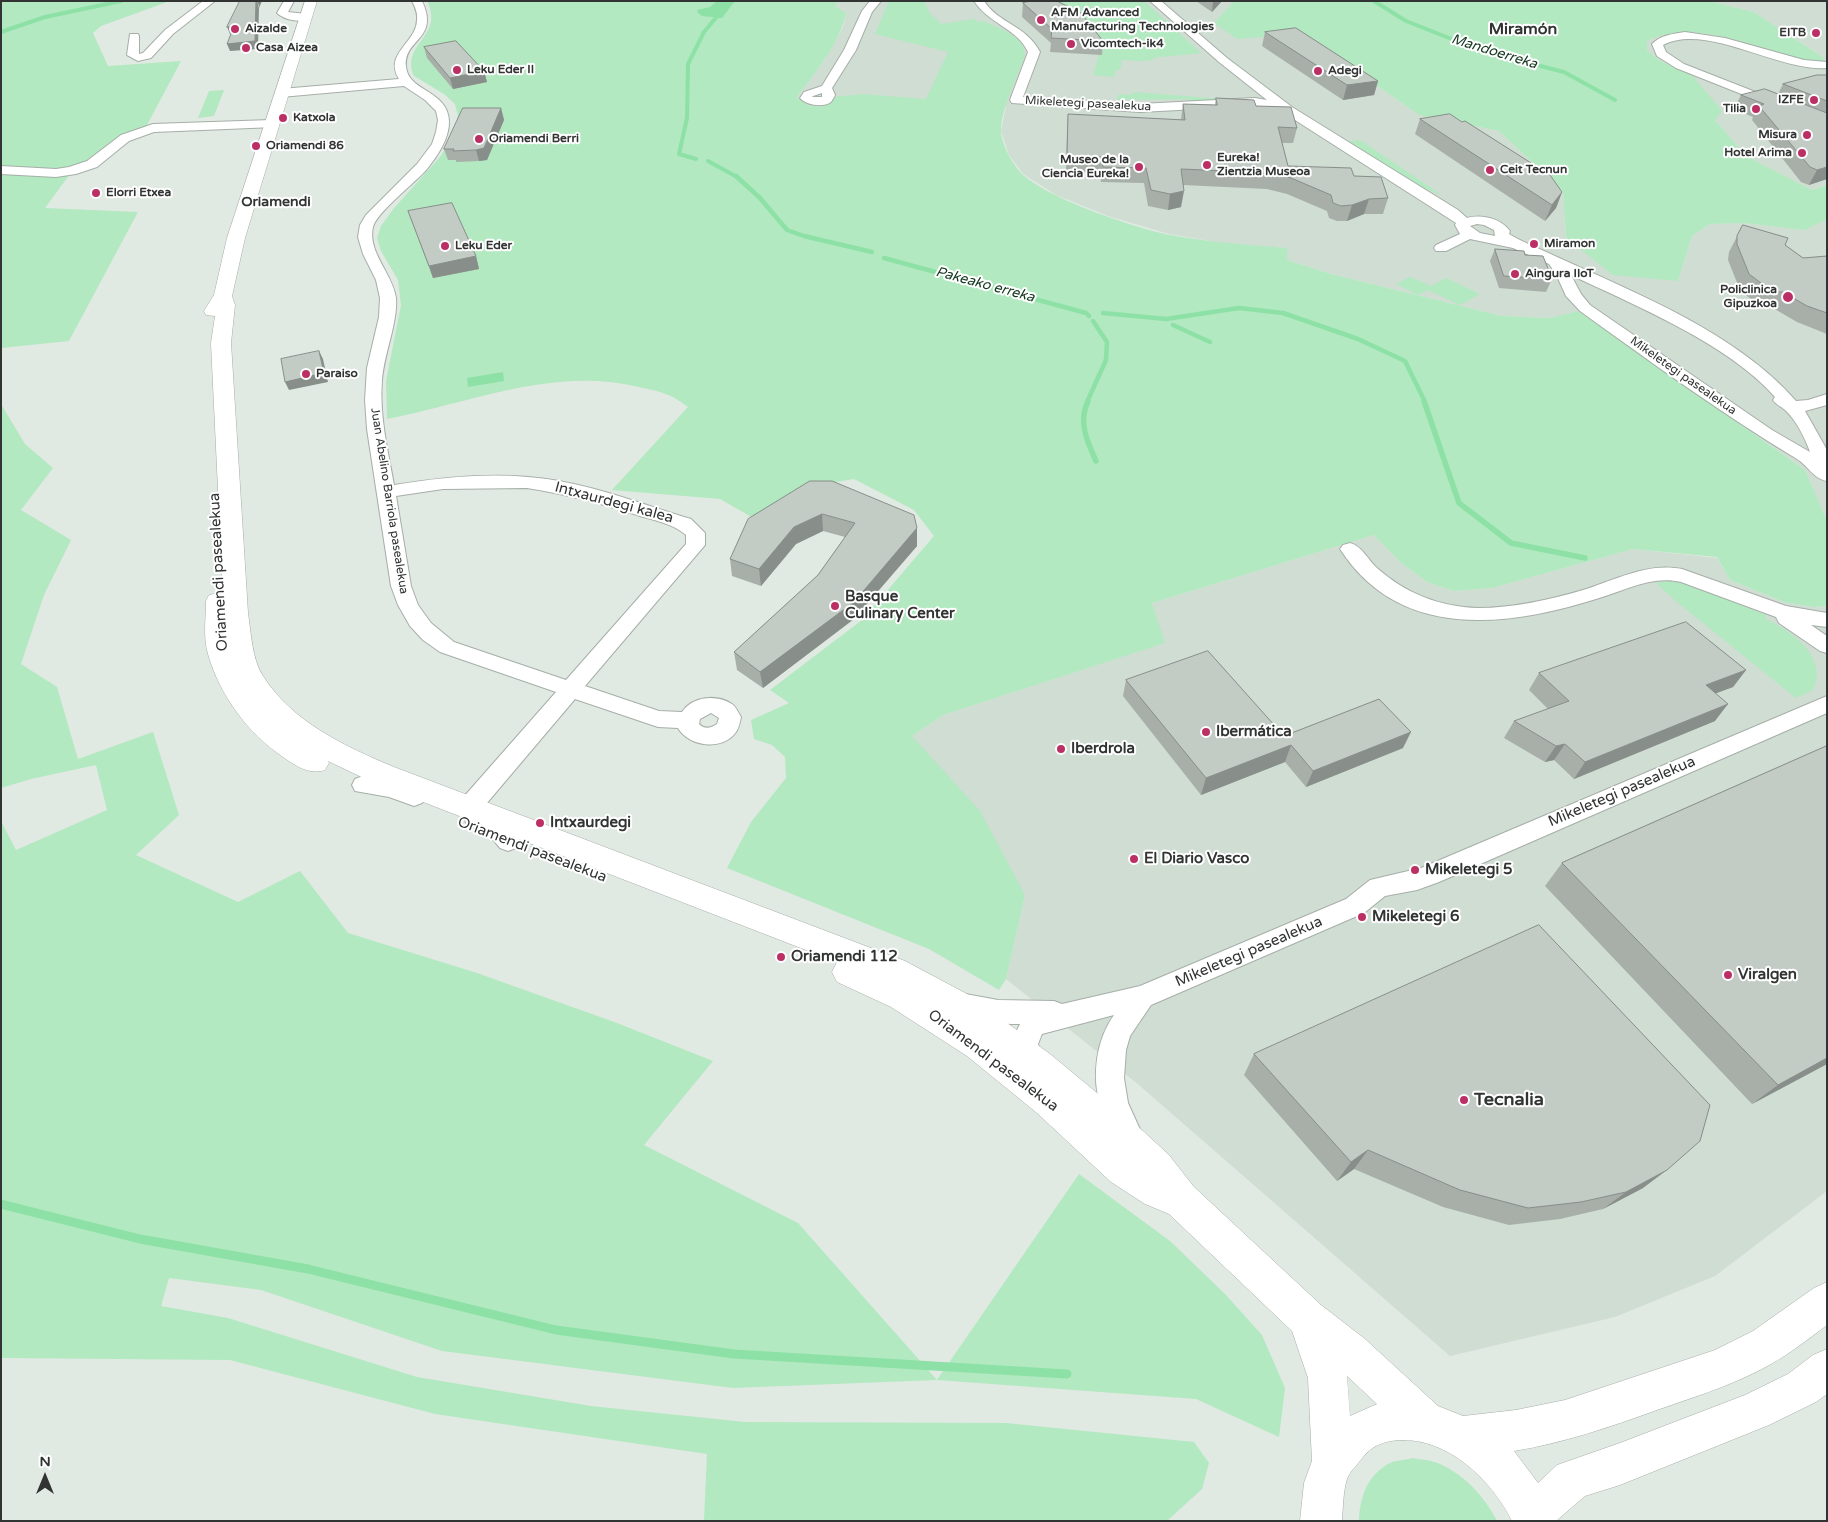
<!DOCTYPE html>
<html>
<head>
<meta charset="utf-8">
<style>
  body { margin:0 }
  #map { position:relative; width:1828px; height:1522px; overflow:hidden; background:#e1e9e3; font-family:"Varela Round",sans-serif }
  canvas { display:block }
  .frame { position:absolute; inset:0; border:2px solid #313432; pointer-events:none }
  .north { position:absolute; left:20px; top:1452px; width:50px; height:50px; -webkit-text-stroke:4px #fff; paint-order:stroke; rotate:0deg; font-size:14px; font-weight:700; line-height:20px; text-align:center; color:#313432 }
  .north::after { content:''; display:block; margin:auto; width:18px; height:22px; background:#313432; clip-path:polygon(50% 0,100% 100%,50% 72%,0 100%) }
</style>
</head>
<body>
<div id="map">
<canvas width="1828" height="1522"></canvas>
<div class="frame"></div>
<div class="north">N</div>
</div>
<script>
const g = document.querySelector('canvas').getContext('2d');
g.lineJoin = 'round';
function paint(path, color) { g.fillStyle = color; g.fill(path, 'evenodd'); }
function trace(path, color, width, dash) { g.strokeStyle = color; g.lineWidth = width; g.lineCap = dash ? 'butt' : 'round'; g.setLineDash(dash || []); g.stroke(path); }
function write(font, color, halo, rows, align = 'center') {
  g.font = font + ' "Varela Round",sans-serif'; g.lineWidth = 4; g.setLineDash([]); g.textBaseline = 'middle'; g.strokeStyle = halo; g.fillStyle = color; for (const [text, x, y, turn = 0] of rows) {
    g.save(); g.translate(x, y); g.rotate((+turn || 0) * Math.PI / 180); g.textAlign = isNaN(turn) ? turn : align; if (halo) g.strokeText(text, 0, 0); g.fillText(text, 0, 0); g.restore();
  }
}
paint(new Path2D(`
  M839,1h395l-20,22 89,11 116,81 80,16 64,60 3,48 112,42 14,-45 18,-12 33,-1 62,7 22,-11v302l-22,-51 -225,-159 -30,7 -48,-2 -171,-42 -44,-14v-12l-59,-4 -59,-10 -61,-18 -52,-21 -33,-21 -14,-19 -8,-24 5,-24 -172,-10 -12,10 -15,-2 -10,-8 28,-38 18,-32 3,-14 -11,-7z
  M1709,1h118v184l-15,5 -66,-34 -31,-36 -24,-46 -31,-13 -13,-11 -1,-9 13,-6 22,-2 30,2 28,5 55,19 30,-1 -70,-46z
  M1374,535l26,27 27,20 27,9 38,-3 141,-39 84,9 13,22 54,22 30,5 13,-1v585l-112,85 -100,41 -165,39 -311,-271 -133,-106 19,-84 -113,-159 31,-21 221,-72 -12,-40z`), '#cfddd2');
paint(new Path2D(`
  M1,1h169l-69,25 -8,7 15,33 73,-5 -35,66 -76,47 -25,34 93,4 -69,129 -68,7z
  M427,1h412l-4,5 11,7c-7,32 -30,58 -49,84l10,8 15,2 12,-10 28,-3 64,5 22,-47 -73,-18 14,-33h35l5,11 12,12 33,-5 4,3 6,-1c15,8 41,14 41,35 -7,18 -25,57 -24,75 0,13 13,36 22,44 29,25 109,52 147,60 39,7 78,10 117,13v12l44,14 171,42 48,2 29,-7 226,159 22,51v85l-13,1 -30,-5 -54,-22 -13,-23 -84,-8 -141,39 -38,3 -27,-9 -27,-20 -26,-27 -222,68 13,40 -222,72 -31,21 68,75 45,84 -19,84 -7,11 -70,-41 -202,-81 24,-46 35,-44 -1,-21 -13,-12 -18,-6 -3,-19 38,-17 -19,-13 92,-70 72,-84 -20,-26 -60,-31 -55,9 -44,31 -35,-20 -108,-9 76,-83c-18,-14 -27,-15 -49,-20 -85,-21 -169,16 -252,32l-1,-38 15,-76 -3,-25 -17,-29 -4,-13 4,-12 13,-18 46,-51 13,-22 5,-19 -3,-12 -11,-10 -30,-18c-14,-33 31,-39 13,-75z
  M1039,1h105l57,52 -48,5 1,2 -15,1 -17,-1 -2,10h-4l-2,7 -21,-2 5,-17v-7z
  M1234,1h475l45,11 70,46 -1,3c-22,3 -40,-6 -60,-12 -36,-13 -81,-25 -116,-8v9l13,11 31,13 31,37 -7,9 31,36 66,34 15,-5v34l-22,11 -62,-7 -33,1 -18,12 -14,45 -65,-6 -47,-37 -3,-47 -64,-60 -80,-16 -116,-81 -66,5 -23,-16z
  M224,90l-10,26 -16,2 11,-27z
  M1133,92l90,7v1l-32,2 -3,-3 -71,1 2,-6 13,1z
  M1360,140l83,56 -19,-8 -79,-46z
  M1410,277l21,9 15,-8 34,16 -20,11 -32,-15 -10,5 -22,-11z
  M1,404l24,40 28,24 -32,42 50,30 -27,55 -23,69 36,23 21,72 75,-27 26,83 -43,40 102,47 62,-31 48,62 129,40 140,50 96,38 -69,84 154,78 139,157 142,-206 91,67 55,53 37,41 23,53 -6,49 -83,-38 -259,-19 -204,8 -291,-37 -181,-61 -92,-12 -8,28 67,12 189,59 174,29 154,16 261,1 188,19 15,21 -7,26 -35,32h-463l3,-67 -272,-40 -205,-54 -229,-2v-537l15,29 91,-40 -11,-45 -65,14 -30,9z
  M1669,581l18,3 79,31v4c20,10 51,29 51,56 0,4 -3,11 -4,15l-17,8 -119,-96 -21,-19z
  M1413,1458c9,2 19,2 27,6 26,12 44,32 57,57h-138c1,-24 8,-46 31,-58 6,-3 16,-3 23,-5z`), '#b2e9c0');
paint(new Path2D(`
  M717,1h18l-13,17 -20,-2 -4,-3 -1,-3 13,-3z
  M503,372l1,9 -36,6 -1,-9z`), '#8de1a6');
trace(new Path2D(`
  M1374,1l32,20 76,30 82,21 51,28
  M1,32l44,-15 76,-16
  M696,159l-17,-5 8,-36 1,-54 16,-32 26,-31
  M708,161l29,16`), '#8de1a6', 4);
trace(new Path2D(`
  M736,176l24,22 27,32 17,6 68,16
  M884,258l202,55 3,3
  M1103,313l63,6 73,-11 44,5 75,26 47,22 20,41
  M1173,325l37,17
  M1087,402l19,-42 1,-18 -14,-21`), '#8de1a6', 4.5);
trace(new Path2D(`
  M1088,401c-10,21 -1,40 8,60
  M1424,401l35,102 52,40 74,15`), '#8de1a6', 5.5);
trace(new Path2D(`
  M1,1204l139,35 168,30 248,61 178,24 333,20`), '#8de1a6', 9);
const street = new Path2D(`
  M203,1h12l-42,33 -22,24 -13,3 -11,-6 3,-21h8l1,2v18l4,-1 22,-23z
  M284,1h10l-6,11 18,2 5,3c-8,7 -27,3 -34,-4z
  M412,1h10c18,39 -18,37 -16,65 1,16 16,21 27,29 30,20 12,52 -6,74 -12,14 -50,43 -54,58 -6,25 20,47 23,71 2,24 -12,56 -14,82 -3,35 6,71 12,105 44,-7 89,-12 134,-8 55,4 110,26 163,42l14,14v12l-120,141 74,25 23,1c10,-16 35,-18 50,-8 4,3 6,8 9,13 -1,5 -2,11 -5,15 -13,19 -47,15 -58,-4l-20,-1 -83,-28 -94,111c17,6 30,14 39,31l-4,7 -8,3 -8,-3 -10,-12 -23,-12 -4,-7 1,-2 -3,-1 -4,-7 4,-7 95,-108 -116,-40 -17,-12 -13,-14 -12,-21 -7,-19 -24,-157 -2,-29 2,-32 12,-51 1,-19 -4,-18 -13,-26 -5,-17 2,-12 6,-10 51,-51 15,-20 4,-12 2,-12 -2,-9 -11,-11 -21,-14 -123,11 -6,-4 6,-4 118,-10c-16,-25 18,-37 18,-59 1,-7 -2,-13 -5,-19zM527,488c39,6 76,16 113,28 17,5 33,8 46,19v9l-120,136 -112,-38 -23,-19 -13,-18 -7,-19 -15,-90 47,-7zM711,713l8,5 -2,6c-6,4 -12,6 -18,0l1,-5z
  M870,1h11l-9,11 -16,38 -24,38 3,7c0,1 -4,7 -4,7 -8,6 -25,3 -31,-4l4,-6 18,-6 22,-36 18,-39zM822,93v4h-10l1,-1z
  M974,1h10c15,23 42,24 56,51l-17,45 117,7 115,-6 12,2 -48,-38 -69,-61h11l66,57 65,49 166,103 9,8c15,-4 33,0 43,13l-1,3c15,9 31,15 48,23 79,36 180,76 239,144l12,-1 19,-6v11l-22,6 22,39v31c-13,-2 -19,-15 -30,-22 -75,-45 -146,-97 -217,-148l-14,-15 -10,-22 -7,-10 -36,-16 -43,-9 -24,12h-10l-2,-3 2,-3 24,-11 -5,-9 1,-2 -172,-110 -14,-6 -15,-1 -115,6 -128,-9 -2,-3 18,-48c-11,-24 -39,-28 -54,-51zM1477,224l7,1 10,5 1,6 -15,-3 -10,-7zM1571,275c63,30 158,69 204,122l-2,3c3,5 8,6 12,10 11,10 20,28 25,42l-38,-22 -182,-125 -9,-11z
  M1685,32l40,6 79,22 23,2v6c-48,4 -121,-46 -164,-23l3,7 18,12 143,56v8l-151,-60 -19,-12 -5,-12c9,-9 20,-10 33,-12z
  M271,120l4,1 2,3 -2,3 -121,5 -25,9 -32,26 -21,7 -20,3 -55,-3v-8l55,3 13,-2 18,-6 34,-26 32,-11z
  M1350,543c12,3 18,17 27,25 28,25 63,39 101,40 35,0 71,-8 105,-18 32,-10 65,-28 99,-21l104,37 41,7v14l-16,-2 16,11v17l-7,-2 -41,-28 -3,-6 -95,-35c-30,-7 -57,9 -85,17 -89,28 -197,42 -256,-50l3,-4z
  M1827,696v17l-388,169 -22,8 -32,6 -21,17 -213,92 -21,31 -4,14 -2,28 4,25 15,33 -4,10 -10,4 -10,-4c-6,-13 -14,-26 -18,-40 -10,-28 -5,-66 13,-91l-72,19 -4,10 8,22 -4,9 -10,4 -10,-4 -12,-31 10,-20c-24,0 -47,-2 -69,-11l-4,-8 4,-8 9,-4 38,7 56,1 8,3 78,-18 206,-87 24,-19 51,-12z
  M363,776l28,3 31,12 4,6 -4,6 -8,3 -25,-9 -34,-6 -3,-6 3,-6z`);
const secondary = new Path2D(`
  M305,1h12l-72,237 -13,58 3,9 -4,38 17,270c3,20 4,46 15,63 29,46 83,71 131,91l511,194 62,33 83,60 93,77 26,24 25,32 127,118 44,34 73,67 25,10 53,-6 49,-10 150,-50 38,-19 61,-43 13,-6v43c-21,16 -43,33 -67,45 -33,17 -69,28 -103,40 -47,17 -94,33 -143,41l24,32 19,-18 63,-22 125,-48 43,-21 25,-19 14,-6v45l-11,8 -47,23 -149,60 -35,11 -29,25h-44c-20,-41 -64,-83 -112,-81 -16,1 -27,5 -37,17 -5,7 -13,14 -16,22 -4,13 -4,28 -5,42h-42l4,-38 8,-22 -4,-83 -16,-47 -123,-117 -24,-10 -34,-22 -74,-69 -70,-57 -76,-49 -54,-25 -5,-10 5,-10 -463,-179 -46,-22 1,2 -4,7c-16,5 -29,-4 -42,-13 -35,-24 -63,-61 -75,-103 -5,-17 -2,-35 -2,-53l3,-6 9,-2 5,1 -12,-251 4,-27 -9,-1 -2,-4 10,-16 13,-57zM1347,1376l30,28 -27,12z`);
trace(street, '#a6aea8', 2);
trace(secondary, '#a6aea8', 1);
paint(street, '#fff');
paint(secondary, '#fff');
paint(new Path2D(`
  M1196,1h26l-10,11z
  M1023,3l80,38 -1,14 -52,-3 1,-9 -29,-26z
  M1265,32l113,49 -4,14 -31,5 -81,-54z
  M424,47l60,24 3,11 -34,7 -26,-31z
  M1827,75v104l-18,6 -8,-3 -49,-62 1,-3 -19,-8 7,-14 37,-1 5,-10z
  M1216,98l40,8 41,22 -4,15h-11l6,23 66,10 34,22 -5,16h-19l-17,7h-10l-8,-3 -2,-7 -40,-17 -20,-5 -84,-4 -2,22 -13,3 -20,-4 -4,-23 -43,-1 -1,-9 -34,-2 1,-42 1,-15 113,6 2,-16 32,1z
  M501,108l3,12 -17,40 -8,1 -23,1v-2h-8l-4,-11z
  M1420,119l142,73 -6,16 -11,13 -130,-87z
  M408,211l68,45 3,13 -46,9z
  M1743,225l42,20 18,13 24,-2v78l-30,-12 -24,-14 -10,1 -23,-19 -12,-30 1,-8z
  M1495,249l30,6 27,24 -6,13 -47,-4 -9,-27z
  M810,481l107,65 -63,73 -91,69 -26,-18 -3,-18 84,-77 27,-38 -22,-6 -27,13 -35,42 -29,-10 -2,-17z
  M1746,670l-13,17 -18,6v28l-141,58 -20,-19 -9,2 -41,-24 10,-17 34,-12 -19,-19 10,-17z
  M1126,680l158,56 119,12 -97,39 -21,-25 -84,33 -78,-99z
  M1827,746v318l-75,40 -207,-218 17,-23z
  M1254,1054l389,134 -40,21 -43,10 -51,6 -66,-18 -89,-38 -17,12 -93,-106z`), '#a8afa9');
paint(new Path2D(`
  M256,1h1l2,5 -1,43 -28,2 -3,-7z
  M257,1h5l-3,7z
  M1213,1h9l-10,11z
  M234,26l3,7 -7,1 -3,-7z
  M484,71l3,11 -34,7 -3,-11z
  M1378,81l-4,14 -31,5 4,-15z
  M501,108l3,12 -17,40 -8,1 -3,-11z
  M1827,167v12l-18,6 8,-15z
  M1184,191l-3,16 -13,3 2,-16z
  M1562,192l-6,16 -11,13 7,-16z
  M1369,199l-5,15 -17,7 5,-16z
  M476,256l3,13 -46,9 -4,-12z
  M319,351l4,8 5,23 -39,8 -4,-8z
  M822,514l1,17 -27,13 -35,42 -2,-17 35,-42z
  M917,528v18l-63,73 -91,69 -3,-16z
  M1746,670l-13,17 -40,15 13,-17z
  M1728,704l-13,17 -141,58 11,-17z
  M1411,732l-8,16 -97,39 7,-16z
  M1565,744l-11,16 -9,2 11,-16z
  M1291,745l-6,17 -84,33 5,-17z
  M1827,1058v6l-75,40 26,-19z
  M1368,1150l-14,19 -17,12 14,-19z
  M1667,1170l-24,18 -40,21 23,-17z`), '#888e8a');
const building = new Path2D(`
  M240,1h16l-1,40 -28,3 7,-18 -7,1z
  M1031,1h26l24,12 22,28 -52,-3 1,-9 -29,-26z
  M1296,28l82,53 -31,4 -82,-53z
  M456,41l28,30 -34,7 -26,-31z
  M1817,75h10v26l-44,-17z
  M1765,89l62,24v54l-10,3 -7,-3 -51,-61 5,-2 -23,-9z
  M1216,98l38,2 2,6 35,1 6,21 -19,-1 10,39 63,2 3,8 27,1 7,21 -19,1 -17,6 -11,1 -8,-3 -2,-8 -40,-17 -20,-5 -90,-4 3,22 -14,3 -19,-4 -5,-22 -43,-1 -1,-10 -35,-1 1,-42 117,6 -2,-16 34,1z
  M463,108h38l-17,40 -8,2 -23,1 1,-2h-10z
  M1450,114l12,8 3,-1 85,54 12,17 -10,13 -132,-86z
  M452,203l24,53 -47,10 -21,-55z
  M1743,225l45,13 -3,7 18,13 24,-2v57l-20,-7 -24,-14h-10l-24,-18 -12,-30v-8z
  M1495,249l29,2 1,4 18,1 9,23 -48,-3z
  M319,351l5,22 -39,9 -4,-23z
  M810,481h22l82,34 3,13 -63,74 -94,70 -26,-20 84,-77 37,-52 -33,-9 -28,13 -35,42 -29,-10 18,-40z
  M1686,622l60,48 -40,15 22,19 -143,58 -20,-18 -9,2 -42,-25 55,-20 -30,-28z
  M1208,651l76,85 95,-37 32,33 -98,39 -22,-26 -85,33 -80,-98z
  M1827,746v312l-49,27 -216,-222z
  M1539,925l171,180 -10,36 -33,29 -41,22 -45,10 -53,6 -68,-18 -92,-40 -17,12 -97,-108z`);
paint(building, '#c3cbc5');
trace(building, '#888e8a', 1);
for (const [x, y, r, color] of [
  [1041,20,5,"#bb2f64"],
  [235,29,5,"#bb2f64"],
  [1816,33,5,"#bb2f64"],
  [1071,44,5,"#bb2f64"],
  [246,48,5,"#bb2f64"],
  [457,70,5,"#bb2f64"],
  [1318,71,5,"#bb2f64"],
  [1814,100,5,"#bb2f64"],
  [1756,109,5,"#bb2f64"],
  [283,118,5,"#bb2f64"],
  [1807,135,5,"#bb2f64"],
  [479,139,5,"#bb2f64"],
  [256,146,5,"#bb2f64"],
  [1802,153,5,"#bb2f64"],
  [1207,165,5,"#bb2f64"],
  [1139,167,5,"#bb2f64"],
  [1490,170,5,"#bb2f64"],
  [96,193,5,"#bb2f64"],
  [1534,244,5,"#bb2f64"],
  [445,246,5,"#bb2f64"],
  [1515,274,5,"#bb2f64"],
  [1788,297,6,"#bb2f64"],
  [306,374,5,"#bb2f64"],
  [835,606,5,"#bb2f64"],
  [1206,732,5,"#bb2f64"],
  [1061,749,5,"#bb2f64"],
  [540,823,5,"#bb2f64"],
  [1134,859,5,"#bb2f64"],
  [1415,870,5,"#bb2f64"],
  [1362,917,5,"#bb2f64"],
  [781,957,5,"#bb2f64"],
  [1728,975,5,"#bb2f64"],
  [1464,1100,5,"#bb2f64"]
]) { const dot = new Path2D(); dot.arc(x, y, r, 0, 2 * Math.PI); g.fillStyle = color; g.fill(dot); trace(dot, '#fff', 2); }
write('bold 12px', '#313432', '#fff', [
  ["AFM Advanced",1051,13],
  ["Manufacturing Technologies",1051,27],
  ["Aizalde",245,29],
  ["EITB",1806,33,"right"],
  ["Vicomtech-ik4",1081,44],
  ["Casa Aizea",256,48],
  ["Leku Eder II",467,70],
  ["Adegi",1328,71],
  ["IZFE",1804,100,"right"],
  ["Tilia",1746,109,"right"],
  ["Katxola",293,118],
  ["Misura",1797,135,"right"],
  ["Oriamendi Berri",489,139],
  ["Oriamendi 86",266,146],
  ["Hotel Arima",1792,153,"right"],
  ["Eureka!",1217,158],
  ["Zientzia Museoa",1217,172],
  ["Museo de la",1129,160,"right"],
  ["Ciencia Eureka!",1129,174,"right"],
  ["Ceit Tecnun",1500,170],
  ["Elorri Etxea",106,193],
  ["Miramon",1544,244],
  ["Leku Eder",455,246],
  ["Aingura IIoT",1525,274],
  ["Policlinica",1777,290,"right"],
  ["Gipuzkoa",1777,304,"right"],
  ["Paraiso",316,374]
], 'left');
write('12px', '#313432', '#fff', [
  ["Mikeletegi pasealekua",1088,104,3],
  ["Mikeletegi pasealekua",1683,376,35],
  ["Juan Abelino Barriola pasealekua",389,501,81]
]);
write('italic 14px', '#143820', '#fff', [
  ["Mandoerreka",1494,52,17],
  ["Pakeako erreka",985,285,15]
]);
write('bold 14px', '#313432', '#fff', [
  ["Oriamendi",276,202]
]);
write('15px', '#313432', '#fff', [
  ["Intxaurdegi kalea",614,503,15],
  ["Oriamendi pasealekua",219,572,-93],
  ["Mikeletegi pasealekua",1622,792,-23],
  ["Oriamendi pasealekua",532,850,21],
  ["Mikeletegi pasealekua",1249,952,-23],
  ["Oriamendi pasealekua",993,1061,37]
]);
write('bold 15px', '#313432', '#fff', [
  ["Basque",845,597],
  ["Culinary Center",845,614],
  ["Ibermática",1216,732],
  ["Iberdrola",1071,749],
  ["Intxaurdegi",550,823],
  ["El Diario Vasco",1144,859],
  ["Mikeletegi 5",1425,870],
  ["Mikeletegi 6",1372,917],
  ["Oriamendi 112",791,957],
  ["Viralgen",1738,975]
], 'left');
write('bold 16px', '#313432', '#fff', [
  ["Miramón",1523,30]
]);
write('bold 18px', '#313432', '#fff', [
  ["Tecnalia",1474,1100]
], 'left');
</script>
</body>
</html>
